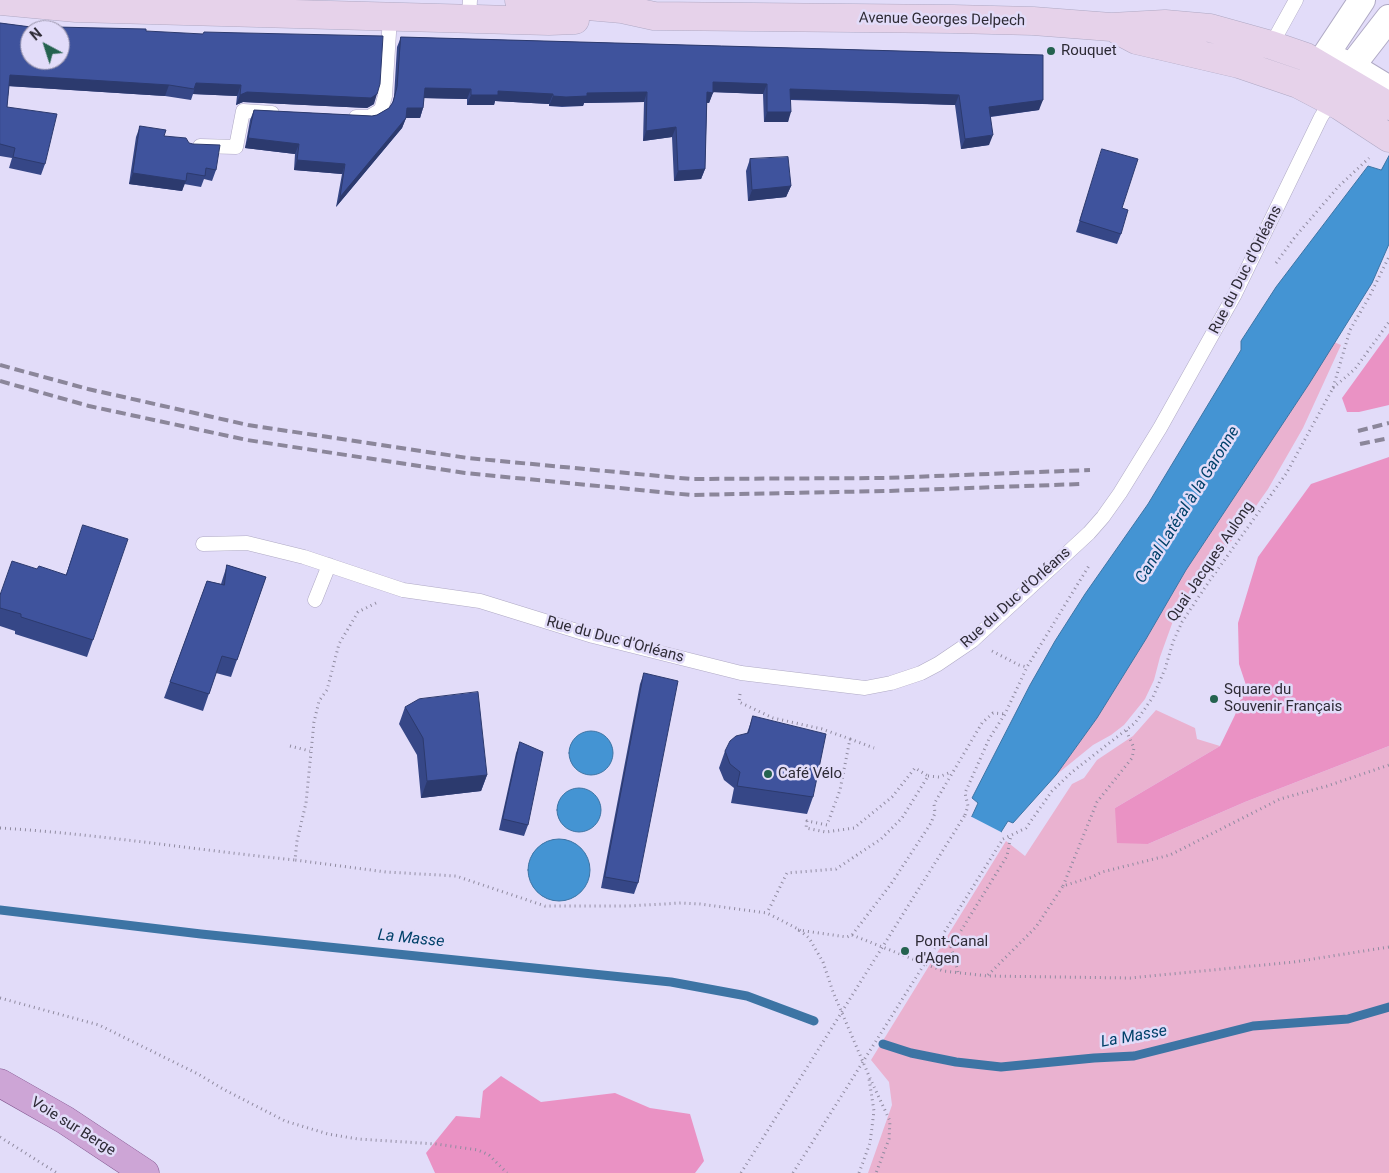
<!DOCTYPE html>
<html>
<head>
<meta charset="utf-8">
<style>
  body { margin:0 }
  #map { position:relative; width:1389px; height:1173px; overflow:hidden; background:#e2dcf9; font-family:Roboto,sans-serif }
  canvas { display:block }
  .north { position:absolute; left:20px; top:20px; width:50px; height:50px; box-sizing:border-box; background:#e2dcf9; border:1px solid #9a95ab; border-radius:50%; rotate:320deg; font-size:14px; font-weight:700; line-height:20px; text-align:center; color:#2e2b36 }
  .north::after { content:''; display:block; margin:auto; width:18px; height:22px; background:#24624f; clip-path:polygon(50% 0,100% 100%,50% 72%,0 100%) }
</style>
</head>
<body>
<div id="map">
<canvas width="1389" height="1173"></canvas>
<div class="north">N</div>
</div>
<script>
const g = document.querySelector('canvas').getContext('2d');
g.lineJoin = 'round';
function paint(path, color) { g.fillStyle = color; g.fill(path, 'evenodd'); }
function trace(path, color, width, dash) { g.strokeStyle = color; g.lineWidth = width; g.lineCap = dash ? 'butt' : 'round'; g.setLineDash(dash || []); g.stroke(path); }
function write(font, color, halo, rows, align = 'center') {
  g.font = font + ' Roboto,sans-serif'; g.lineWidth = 5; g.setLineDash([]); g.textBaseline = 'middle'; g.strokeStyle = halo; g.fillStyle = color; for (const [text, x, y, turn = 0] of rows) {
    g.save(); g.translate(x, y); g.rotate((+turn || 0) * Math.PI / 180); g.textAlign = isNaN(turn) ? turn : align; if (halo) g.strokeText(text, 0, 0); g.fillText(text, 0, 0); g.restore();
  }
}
paint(new Path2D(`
  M1334,342l7,3 -38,83 -35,61 -38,54 -43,54 -14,24 -13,36 -6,23 -9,19 -21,26 -13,10 -18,10 -37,30 41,-57 49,-79 40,-69 123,-186z
  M1156,710l39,18 2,11 23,7 -105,62 33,36 97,-42 144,-56v427h-521l24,-68 -3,-23 -18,-22 135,-219 19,15 47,-72 12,-6 13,-18 36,-24z`), '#eab2d0');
paint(new Path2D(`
  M1389,333v72l-30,7h-12l-5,-14z
  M1389,457v289l-144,56 -97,42 -31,-1 -2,-35 105,-62 15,-31 11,-30 -7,-21 -1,-41 20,-66 53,-73z
  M501,1076l40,26 74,-9 35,15 40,6 14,47 -9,12h-260l-9,-20 30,-37 24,2 3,-27z`), '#ea92c4');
const water = new Path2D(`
  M1389,156v88l-17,39 -63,101 -123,186 -40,69 -49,79 -41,57 -43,48 -5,-2 -221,352h-39l224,-357 6,-13 -6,-5 58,-113 25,-44 30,-47 63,-90 93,-154v-9l35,-54 92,-121 13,4z
  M569 753a22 22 0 1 1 44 0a22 22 0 1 1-44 0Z
  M557 810a22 22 0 1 1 44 0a22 22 0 1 1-44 0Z
  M528 870a31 31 0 1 1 62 0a31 31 0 1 1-62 0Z`);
paint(water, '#4494d3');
trace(water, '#3d74a4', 1);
paint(new Path2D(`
  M970,816l31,16 1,3 -212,338h-44z`), '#e2dcf9');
trace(new Path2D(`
  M0,910l201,24 470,48 76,14 67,25
  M883,1044l28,9 45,9 45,5 93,-9 40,-2 119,-30 95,-7 41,-12`), '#3d74a4', 9);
const lane = new Path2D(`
  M469,19l1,-19
  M1269,49l27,-49
  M356,117h13l12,-7 4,-14 5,-79
  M200,146l36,1 7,-36 29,2
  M203,544l44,-1 57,14 99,33 77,11 113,35 148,37 124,15 26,-5 30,-10 17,-9 34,-23 117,-108 14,-16 17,-24 40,-65 75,-134 86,-177 13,-20
  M315,600l14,-35`);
const street = new Path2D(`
  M1326,55l27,12 36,22
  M1358,58l31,-40
  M1311,77l51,-77`);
const secondary = new Path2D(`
  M519,0l103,9 32,7 299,3 80,2 78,6 54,-3 45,4 61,17 35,12 83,49
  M0,1l76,7 473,13 26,-1
  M1119,31l17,9 103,24 59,20 42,22 49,32`);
const primary = new Path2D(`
  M0,1083l65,37 80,53`);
trace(lane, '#afa9c4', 15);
trace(street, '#afa9c4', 28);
trace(secondary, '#afa9c4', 29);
trace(primary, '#7f538c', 29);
trace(new Path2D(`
  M1276,263l19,-26 43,-50 31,-29
  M1333,388l22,-19 34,-47
  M376,603l-18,9 -19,32 -12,46 -8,11 -5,21 -8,81 -9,38 -2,19 91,12 70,4 89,30h83l53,-3 19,1 67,9 31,16 11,9 14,24 10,30 36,84 21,45 -1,18 -13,34
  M992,651l27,14 8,2
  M740,694l-1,8 34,16 49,11 28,10 -10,51 -13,35 -20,-4 -1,7 20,4 28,-4 38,-31 23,-29 13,8 -26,42 -21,21 -45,30 -49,4 -20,40
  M850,739l24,9
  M290,746l20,5
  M928,776l11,1 12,-5
  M965,815l3,-9 -3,-13 24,-54 16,-25 22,-47 63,-103
  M0,828c99,6 196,22 295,32
  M1003,839l23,-11 26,-37 20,-19 63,-49 18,-26 12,-28 8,-27 9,-20 26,-39 78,-109 47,-86 17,-58 18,-31 21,-42
  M1063,886l34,-84 35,-44 2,-10 -8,-18
  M798,930l49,7 5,-2 39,-51 40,-61 4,-10 -1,-9 48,-81 11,-10 12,1
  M852,935l91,36 45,5 142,2 164,-16 95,-15
  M958,972l-7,-25 56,-91 4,-21
  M988,975l48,-48 27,-41 29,-9 10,-5 68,-17 110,-56 47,-13 62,-21
  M0,998l99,27 99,49 25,15 62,32 43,13 30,5 78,5 42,6 11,5 18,18
  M0,1137l57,36
  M859,1173l11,-30 4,-32 -5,-32`), '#908ba0', 3, [1, 4]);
trace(lane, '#fff', 14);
trace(street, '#fff', 26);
trace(secondary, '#e6d2ea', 28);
trace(primary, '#cda5d6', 28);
trace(new Path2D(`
  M0,365l88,24 160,36 220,33 223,21 194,-1 205,-8
  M0,381l89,25 158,34 218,33 226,22 195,-4 195,-7
  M1358,431l31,-8
  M1360,444l29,-6`), '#8b869a', 4, [10, 5]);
trace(new Path2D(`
  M741,1173l224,-358
  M793,1173l210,-334`), '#908ba0', 3, [1, 4]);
paint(new Path2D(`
  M0,23l55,7 1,-3 90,4 228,73 -7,4 -124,-6 -7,3 1,-9 -44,-2 -2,6 -26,-4 -156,-10 -2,21 38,57 -4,11 -32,-7 3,-10 -12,-2z
  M401,37l642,18 -4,55 -48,7 -2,28 -28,4 -6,-44 -164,-5 -3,22h-24l-1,-28 -50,-2 -4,11h-2l-2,66 -4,10 -27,2 -2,-44 -29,4 1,-39 -60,1 -1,3 -21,1 -13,-1v-2l-54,-3 -1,4h-27v-6l-43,-1 -1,10 -3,10h-14l-4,10 -66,79 6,-33 -48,-4 1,-16 -50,-6 5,-28 4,-10 118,6 5,-1 12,-7 3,-4 2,-7 3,-50z
  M140,126l24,10 25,7 27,27 -4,11 -8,-2 -3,8 -17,-3 -2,7 -53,-7 7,-47z
  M1102,149l20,59 -1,26 -4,10 -41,-12z
  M750,159l41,27 -5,11 -38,4 -2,-30z
  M83,525l10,115 -6,17 -72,-23v-3l-15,-5v-32l37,-25 29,6z
  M227,565l39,12 -35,100 -15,-4 -13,38 -39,-13 43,-117 14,3z
  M644,673l-6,210 -4,11 -33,-6 39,-204z
  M405,707l82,68 -6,16 -60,7 -4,-43 -18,-31z
  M753,716l60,81 -6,17 -76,-11 3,-15 -10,-8 -5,-12 6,-17 22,-18z
  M520,742l8,83 -4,11 -25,-6 17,-77z`), '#364787');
paint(new Path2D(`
  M10,75l159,10 -4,11 -158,-10z
  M713,82l54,2 -4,10 -53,-2z
  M196,83l45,2 -4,11 -44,-2z
  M425,88l46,1 -4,10 -46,-1z
  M790,89l169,6 -4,10 -168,-6z
  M498,91l55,3 -4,10 -54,-3 -1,4h-27l4,-10z
  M247,92l130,2 -3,10 -7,4 -124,-6 -7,3 4,-10z
  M647,92l-3,10 -60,1 -1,3h-34l4,-10 34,-3z
  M707,92l6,1 -4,10 -6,-1z
  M1043,100l-4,10 -53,7 3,-10z
  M407,108h16l-3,10h-17z
  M767,112h24l-3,10h-24z
  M406,118l-4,10 -66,79 4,-10z
  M676,127l-4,10 -29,4 3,-10z
  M993,135l-4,10 -28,4 4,-10z
  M248,138l51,6 -4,10 -50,-6z
  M297,160l48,4 -3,10 -48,-4z
  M705,169l-4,10 -27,2 4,-10z
  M133,173l53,8 -4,10 -53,-7z
  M791,186l-5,11 -38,4 4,-11z
  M487,775l-6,16 -60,7 6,-17z`), '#2c3a6e');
const building = new Path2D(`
  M0,23l54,7h-24v30h30v-30h-5l1,-3 90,2v2l57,3 1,-2 41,1 138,3 -3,48 -3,10 -6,4 -124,-6 -7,3 1,-10 -45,-2 -2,6 -25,-4 -159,-10 -3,32 50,7 -12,50 -32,-7 2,-9 -15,-4z
  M401,37l642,18v45l-54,7 4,28 -28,4 -6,-44 -169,-6 1,23h-24v-28l-54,-2v11l-6,-1 -2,77 -27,2 -2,-44 -30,4 1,-39 -60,1v3l-21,1 -13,-1v-2l-55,-3v4h-27v-6l-46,-1 -2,20h-16l-1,10 -66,79 5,-33 -48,-4 2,-16 -51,-6 6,-28 118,6 5,-1 12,-7 4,-6 4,-15z
  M140,126l26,4 -2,6 22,2 3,5 4,1 27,1 -4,25 -10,-2 -1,8 -18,-3 -1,8 -53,-8z
  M1102,149l36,10 -16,49 6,2 -7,24 -41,-13z
  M788,157l3,29 -39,4 -2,-31z
  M83,525l45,14 -35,101 -72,-23v-3l-21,-6v-13l12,-34 25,8 2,-3 27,9z
  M227,565l39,12 -29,83 -15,-4 -13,38 -39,-12 37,-101 17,4z
  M644,673l34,8 -40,202 -33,-6z
  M478,692l9,83 -60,6 -4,-43 -18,-31 14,-8z
  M753,716l73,18 -13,63 -76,-11 3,-14 -10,-8 -5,-13 5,-10 6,-5 12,-3z
  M520,742l23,10 -15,73 -25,-6z`);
paint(building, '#3f539d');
trace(building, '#2c3a6e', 1);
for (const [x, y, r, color] of [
  [1051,51,5,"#24624f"],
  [1214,699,5,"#24624f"],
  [768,774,5,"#24624f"],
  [905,951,5,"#24624f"]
]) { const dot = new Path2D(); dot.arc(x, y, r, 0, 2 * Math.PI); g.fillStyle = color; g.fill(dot); trace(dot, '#e2dcf9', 2); }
write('15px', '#2e2b36', '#e2dcf9', [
  ["Avenue Georges Delpech",942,20,1],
  ["Rue du Duc d'Orléans",1246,270,-63],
  ["Quai Jacques Aulong",1211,562,-56],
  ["Rue du Duc d'Orléans",1016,598,-42],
  ["Rue du Duc d'Orléans",615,640,15],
  ["Voie sur Berge",73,1127,32]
]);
write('15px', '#2e2b36', '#e2dcf9', [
  ["Rouquet",1061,51],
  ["Square du",1224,690],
  ["Souvenir Français",1224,707],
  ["Café Vélo",778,774],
  ["Pont-Canal",915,942],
  ["d'Agen",915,959]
], 'left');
write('italic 16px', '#00416a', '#e2dcf9', [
  ["Canal Latéral à la Garonne",1188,505,-58],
  ["La Masse",411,939,6],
  ["La Masse",1134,1037,-10]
]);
</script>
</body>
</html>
